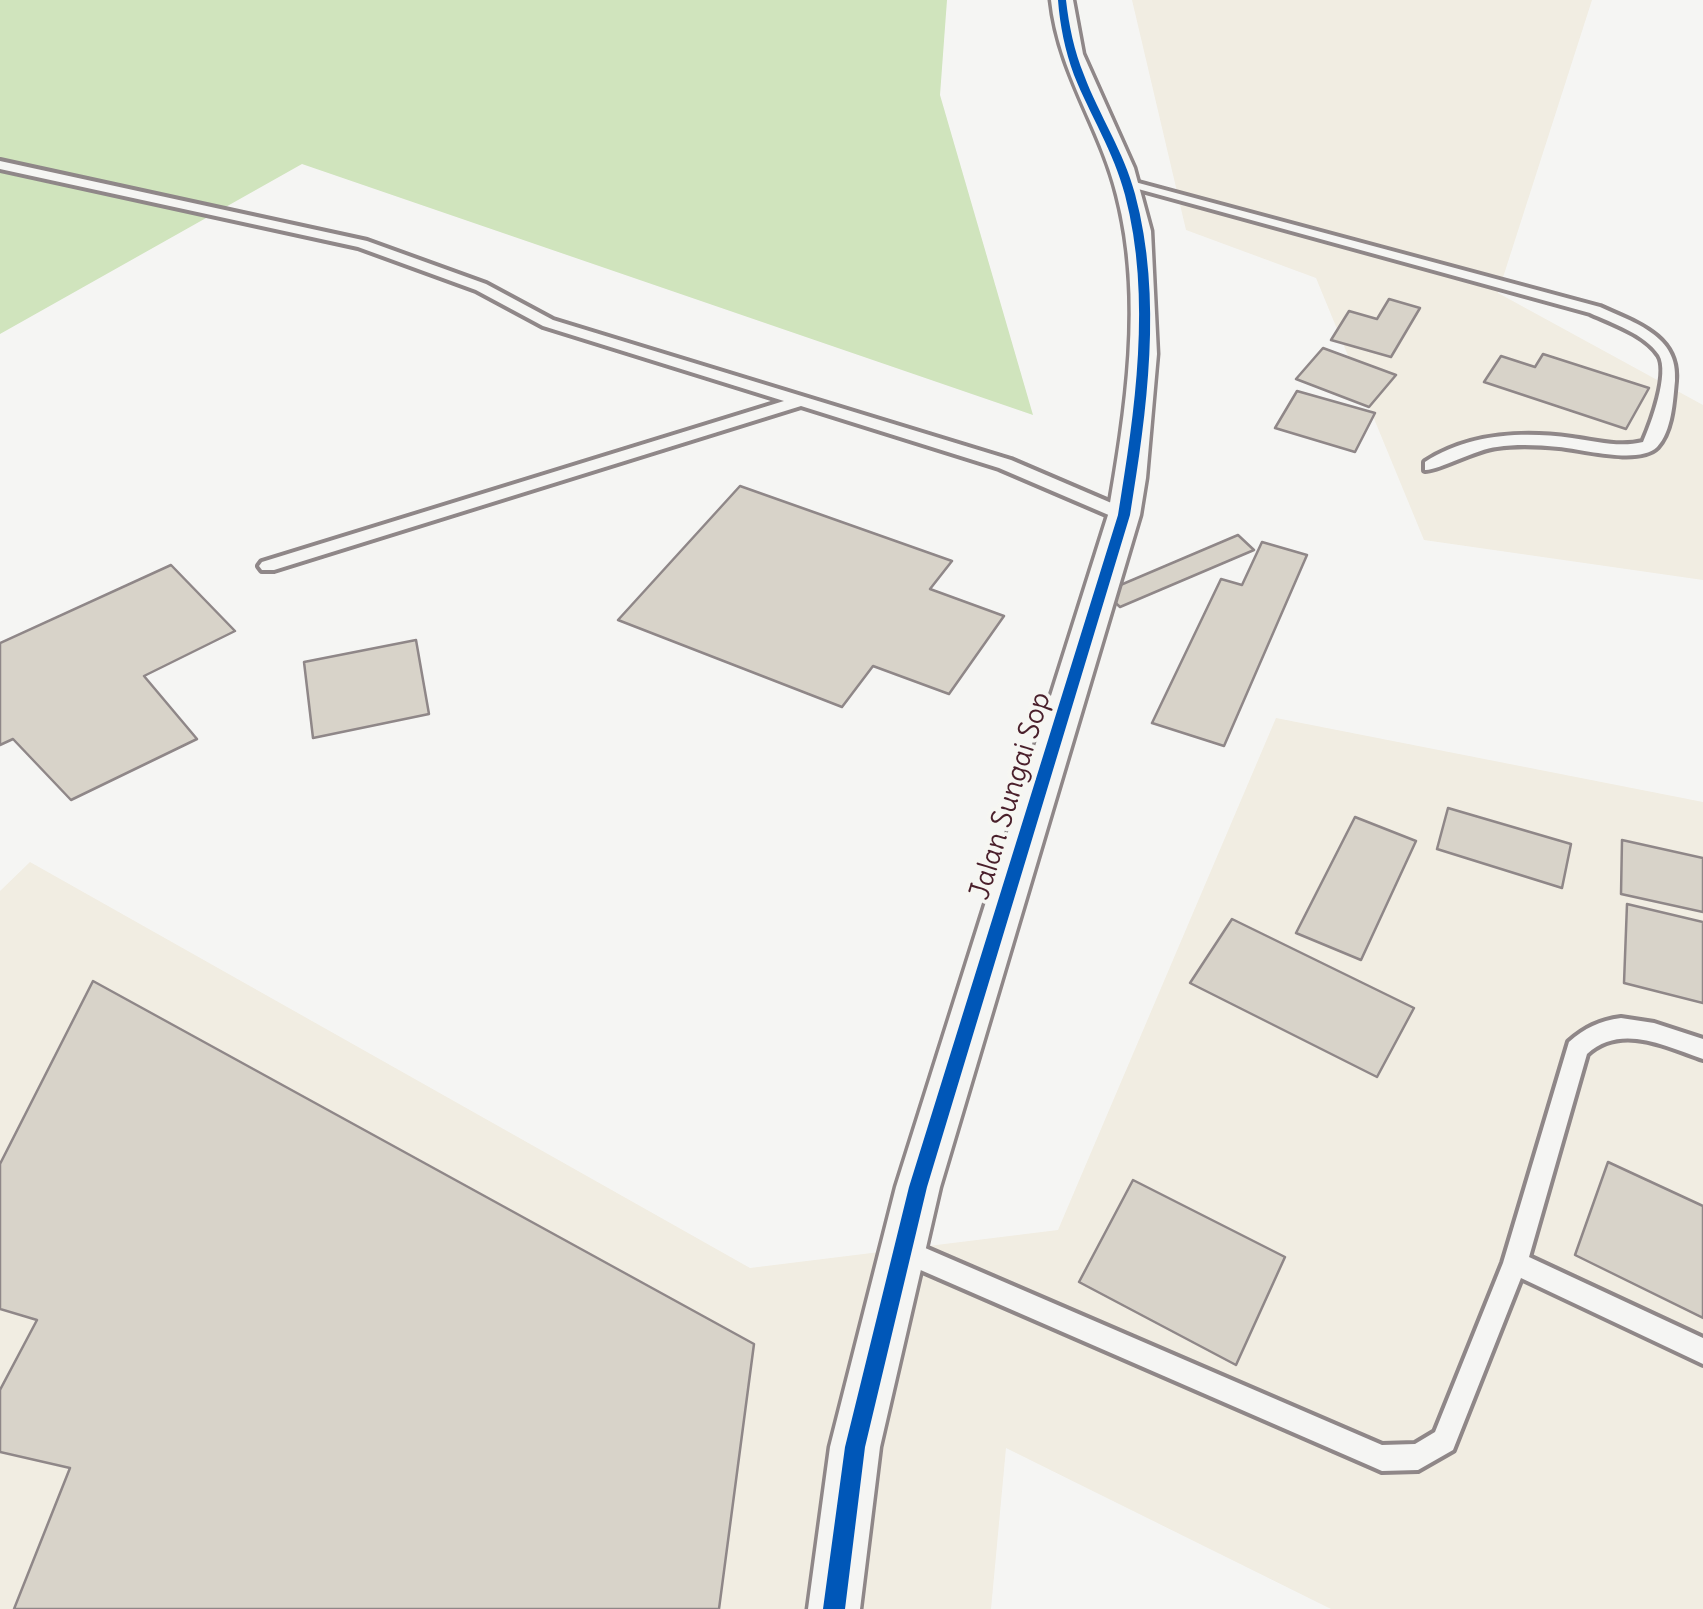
<!DOCTYPE html>
<html>
<head>
<meta charset="utf-8">
<style>
  body { margin:0 }
  canvas { display:block; background:#f5f5f3 }
</style>
</head>
<body>
<canvas width="1703" height="1609"></canvas>
<script>
const g = document.querySelector('canvas').getContext('2d');
g.lineJoin = 'round';
function paint(path, color) { g.fillStyle = color; g.fill(path, 'evenodd'); }
function trace(path, color, width, dash) { g.strokeStyle = color; g.lineWidth = width; g.lineCap = dash ? 'butt' : 'round'; g.setLineDash(dash || []); g.stroke(path); }
function write(font, color, halo, rows, align = 'center') {
  g.font = font + ' Delius,sans-serif'; g.lineWidth = 8; g.setLineDash([]); g.textBaseline = 'middle'; g.strokeStyle = halo; g.fillStyle = color; for (const [text, x, y, turn = 0] of rows) {
    g.save(); g.translate(x, y); g.rotate((+turn || 0) * Math.PI / 180); g.textAlign = isNaN(turn) ? turn : align; if (halo) g.strokeText(text, 0, 0); g.fillText(text, 0, 0); g.restore();
  }
}
paint(new Path2D(`
  M1132,0h460l-94,293 205,112v175l-279,-40 -108,-262 -130,-48z
  M1276,718l427,84v807h-372l-325,-161 -15,161h-991v-718l30,-29 720,406 308,-38z`), '#f1ede2');
paint(new Path2D(`
  M0,0h947l-7,95 93,320 -731,-251 -302,170z`), '#d0e4bd');
const building = new Path2D(`
  M1389,299l31,9 -29,49 -60,-17 18,-29 28,8z
  M1323,348l73,27 -27,32 -73,-28z
  M1543,354l106,34 -23,41 -142,-47 17,-26 34,11z
  M1297,391l78,22 -20,39 -80,-24z
  M740,486l212,75 -22,28 74,27 -55,78 -76,-28 -31,41 -224,-87z
  M1238,535l16,15 -134,57 -16,-15z
  M1262,542l45,13 -83,191 -72,-23 69,-144 21,6z
  M171,565l64,66 -91,45 53,63 -126,61 -58,-61 -13,6v-102z
  M416,640l13,74 -116,24 -9,-76z
  M1448,808l123,36 -9,44 -125,-39z
  M1355,817l61,24 -55,119 -65,-27z
  M1622,840l81,18v54l-82,-18z
  M1627,904l76,18v81l-79,-20z
  M1232,919l182,89 -37,69 -187,-94z
  M93,981l661,363 -35,265h-705l56,-141 -70,-16v-62l37,-70 -37,-11v-145z
  M1608,1162l95,44v112l-128,-63z
  M1133,1180l152,77 -49,108 -157,-83z`);
paint(building, '#d8d3c9');
trace(building, '#8f8788', 2.5);
const service = new Path2D(`
  M0,161l367,80 119,43 67,36 458,140 119,51 3,4 -9,6 -6,-2 -119,-51 -198,-62 -527,164h-12l-3,-4 3,-4 522,-161 -241,-75 -67,-36 -118,-43 -358,-78z
  M1120,178l480,129c35,16 79,29 75,74 -2,20 -3,50 -18,66 -18,18 -76,2 -98,0 -21,-2 -42,-3 -62,0 -21,2 -60,24 -72,23v-8c44,-28 96,-31 147,-24 24,3 47,10 71,4 8,-18 27,-69 16,-87 -14,-21 -47,-32 -69,-42l-470,-129z
  M1621,1018l33,5 49,16v20c-38,-13 -82,-36 -116,-5l-58,203 174,81v26l-182,-86 -68,172 -35,20 -36,1 -9,-4 -480,-209 -3,-8 3,-8 9,-4 480,207 33,-1 20,-12 68,-169 66,-221c16,-14 30,-21 52,-24z`);
const minor = new Path2D(`
  M1051,0h22l10,54 51,114 17,63 6,123 -11,124 -6,37 -200,672 -60,260 -20,162h-52l22,-162 66,-260 212,-672c18,-104 36,-216 9,-320 -17,-69 -58,-121 -66,-195z`);
trace(service, '#8f8788', 8);
trace(minor, '#8f8788', 7);
paint(service, '#f5f5f3');
paint(minor, '#f5f5f3');
paint(new Path2D(`
  M1058,0h8c3,26 8,50 18,75 15,40 40,77 51,119 28,104 12,217 -5,321l-203,672 -62,260 -20,162h-22l22,-162 64,-260 209,-672c17,-104 34,-217 7,-320 -11,-43 -35,-80 -51,-120 -9,-25 -14,-49 -16,-75z`), '#0057b8');
write('28px', '#4a1f2b', '#f6f6f2', [
  ["Jalan Sungai Sop",1011,796,-73]
]);
</script>
</body>
</html>
